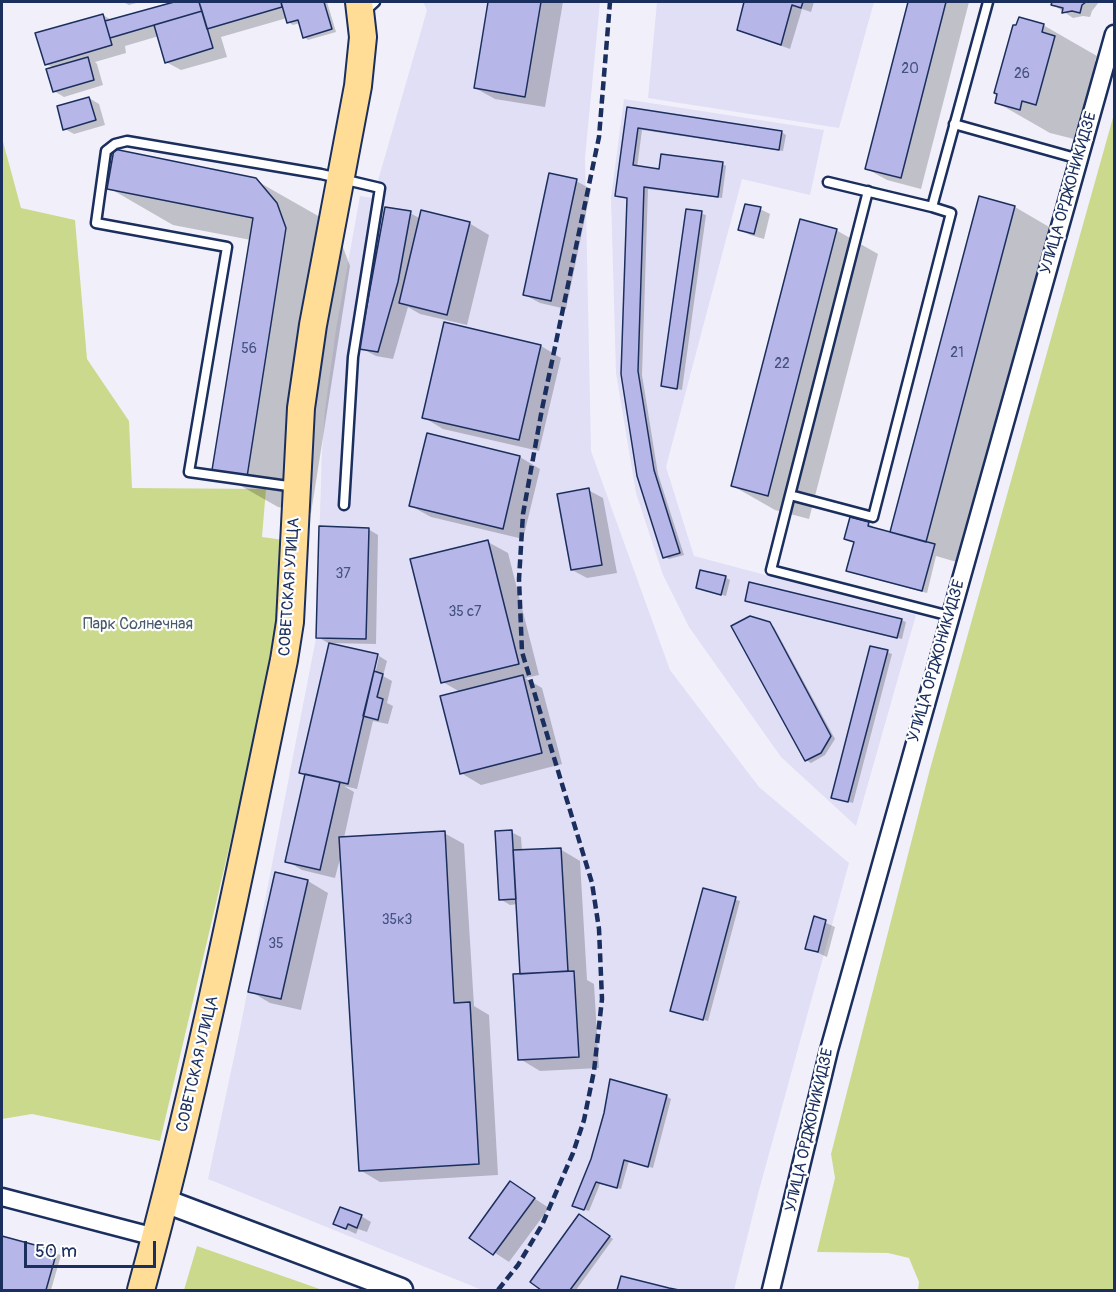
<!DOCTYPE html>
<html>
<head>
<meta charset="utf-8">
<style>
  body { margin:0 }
  #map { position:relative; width:1116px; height:1292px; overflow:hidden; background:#f1f0fa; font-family:Pangolin,sans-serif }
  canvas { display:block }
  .frame { position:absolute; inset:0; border:3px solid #1b2f5e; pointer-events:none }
  .scale { position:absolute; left:24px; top:1241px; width:132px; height:27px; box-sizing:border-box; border:3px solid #1b2f5e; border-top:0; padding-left:8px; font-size:18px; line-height:21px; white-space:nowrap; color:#1b2f5e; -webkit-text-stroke:4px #fff; paint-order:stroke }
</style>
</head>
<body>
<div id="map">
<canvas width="1116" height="1292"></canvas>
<div class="frame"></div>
<div class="scale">50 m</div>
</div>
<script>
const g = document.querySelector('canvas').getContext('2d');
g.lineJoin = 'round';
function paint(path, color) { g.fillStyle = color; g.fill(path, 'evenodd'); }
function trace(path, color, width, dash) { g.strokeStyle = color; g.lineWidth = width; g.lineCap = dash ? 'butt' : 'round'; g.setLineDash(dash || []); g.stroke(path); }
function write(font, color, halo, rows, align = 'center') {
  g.font = font + ' Pangolin,sans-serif'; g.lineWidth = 4.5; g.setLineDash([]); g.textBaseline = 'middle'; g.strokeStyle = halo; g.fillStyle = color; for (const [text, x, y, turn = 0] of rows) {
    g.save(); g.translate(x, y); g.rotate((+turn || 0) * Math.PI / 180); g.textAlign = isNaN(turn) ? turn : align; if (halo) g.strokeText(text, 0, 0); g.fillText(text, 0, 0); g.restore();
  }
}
paint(new Path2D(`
  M423,2h177l-15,156 6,293 79,219 89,117 90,76 -91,331 -24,96h-252l-274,-111 32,-150 76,-391 6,-188 3,-40 11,-81 24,-133 13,2 54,-188z
  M657,2h217l-35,126 -191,-30z
  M624,99l200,31 -14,65 -68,-16 -76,288 28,89 222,59 -60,211 -75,-69 -92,-130 -26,-52 -27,-82 -20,-120 -5,-175z`), '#e0dff5');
paint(new Path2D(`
  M1114,114v1176h-196l1,-8 -10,-24 -21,-5 -71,-1 18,-74 -4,-24 99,-385z
  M2,138l19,70 54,12 12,139 42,62 3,67 134,1 -4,48 22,3 -14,134 -110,467 -128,-27 -30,5z
  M197,1246l117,41 8,3h-138z`), '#cbd98c');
paint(new Path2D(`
  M123,2h17l-11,3z
  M179,2h148l9,30 -28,8 -4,-3 -4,-14 -7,2 -5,-3 -1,-4 -66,19 6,20 -46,13 -15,-8 -7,-26 -34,10 1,7 -31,9 2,2 6,21 -39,12 -10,-6v-23l-8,-4 57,-49 10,6z
  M490,2h73l-18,105 -50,-8 -20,-11z
  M745,2h69l-3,10 -9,-3 -12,40 -42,-15 -10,-5z
  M910,2h59l-48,187 -34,-9 -20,-11z
  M1053,2h46l-7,9 -2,6 -7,-1 -10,2 -21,-14z
  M1043,25l54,31 -2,5 12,7 -18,66 -13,-3 -2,8 -24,-6 -54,-31z
  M89,98l10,6 6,21 -31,9 -9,-5z
  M628,109l153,23 5,3 -3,16 -141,-21 -5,38 24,2 61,-6 4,2 -4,32 -74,-9 -6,186 16,99 26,81 -15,4 -4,-2 -26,-81 -10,-277 -12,-3z
  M255,180l65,37 21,25 9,24 -39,247 -33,-6 -65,-37 38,-230 -78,-15 -64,-37z
  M576,181l15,8 -25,120 -26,-6 -15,-8z
  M1015,207l41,24 -89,334 -31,-9 -9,37 -75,-20 -4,-3 20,-46 5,2 -1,3 19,5z
  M760,209l10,5 -6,25 -14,-4 -10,-5z
  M687,210l19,5 -24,175 -20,-5z
  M410,213l11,6 48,4 20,12 -22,90 -47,-11 -12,-7 -15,52 -17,-3 -15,-8z
  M836,230l42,24 -69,265 -34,-9 -42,-24z
  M445,324l96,22 20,12 -22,93 -96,-22 -20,-12z
  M520,457l20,12 -17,70 -92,-22 -20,-11z
  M588,490l15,8 14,75 -30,5 -15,-8z
  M368,529l10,6 -2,109 -48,-1 -10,-6z
  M488,542l20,11 31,122 -14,3 17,10 20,76 -81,21 -20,-12 -1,-81 -17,-10z
  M725,577l5,3 -4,16 -29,-8z
  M746,601l155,19 5,2 -4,17z
  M769,624l5,3 61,112 -10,16 -14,8 -5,-3 -73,-134z
  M330,645l48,11h-2l-5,22 3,1 5,-23 8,5 -4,15 9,5 -5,22 6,3 -5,18 -15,-3 -16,68 -13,-3 10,6 -10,46 100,-5 20,11 10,162 15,9 9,160 -118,7 -20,-12 -18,-319 -7,27 -33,-8 -15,-9 20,-85 -7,-4z
  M887,652l5,2 -39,149 -16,-4z
  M511,832l10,5 1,14 38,-2 20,12 7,119 7,4 5,84 -59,3 -20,-12 2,-84 -4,-71 -8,1 -10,-6z
  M308,881l20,12 -27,117 -31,-7 -20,-12z
  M704,890l36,11 -32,120 -36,-11z
  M815,918l20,9 -8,30 -20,-9z
  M666,1096l5,3 -18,69 -24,-7 -8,28 -21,-5 -11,27 -15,-5z
  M511,1183l38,25 -40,54 -38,-25z
  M361,1216l10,6 -4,10 -9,-3 -2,5 -21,-10z
  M584,1219l29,20 -37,51h-32l-12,-8z
  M2,1238l59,17 -10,35h-49z
  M622,1277l51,13h-54z`), '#0003');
const building = new Path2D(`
  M174,2h25l3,9 -92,27 -5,-17z
  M199,2h82l1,5 -75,22z
  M281,2h43l8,27 -29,9 -5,-18 -11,3z
  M488,2h53l-16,95 -51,-9z
  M744,2h59l-2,6 -9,-3 -11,40 -44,-15z
  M908,2h38l-45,176 -36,-9z
  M1052,2h34l-4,3 -2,8 -8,-2 -10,2 1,-5 -12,-3z
  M202,11l11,37 -48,15 -11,-38z
  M103,14l9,31 -67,20 -10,-32z
  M1019,17l25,7 -2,8 13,4 -19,69 -14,-4 -2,9 -25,-7 2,-9 -3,-1 19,-68h3z
  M88,57l6,23 -41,12 -7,-23z
  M89,97l7,23 -33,10 -6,-24z
  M627,107l155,24 -3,19 -141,-22 -5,37 26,4 2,-15 62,8 -5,35 -74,-10 -6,184 16,99 26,83 -17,5 -26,-82 -16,-102 6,-176 -12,-2z
  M114,149l142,29 21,25 9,25 -39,249 -35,-7 41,-252 -146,-29z
  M549,173l28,6 -26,122 -28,-6z
  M979,196l36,10 -89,336 -36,-10z
  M745,204l16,3 -7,27 -16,-4z
  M385,207l26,4 -13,71 -20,70 -19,-3z
  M686,209l16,2 -25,178 -16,-3z
  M421,210l49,12 -23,93 -48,-12z
  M800,219l37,10 -69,267 -37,-10z
  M444,322l97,23 -22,95 -97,-22z
  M427,433l93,23 -17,73 -94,-23z
  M589,488l13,77 -31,5 -14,-76z
  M850,517l19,5 -1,4 67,18 -13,47 -76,-20 8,-29 -10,-3z
  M319,526l50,2 -3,111 -50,-1z
  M488,540l31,124 -78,19 -31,-124z
  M700,570l26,6 -5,19 -25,-7z
  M749,582l153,37 -5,19 -152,-37z
  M750,616l20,6 61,114 -10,17 -16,8 -74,-135z
  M329,643l49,11 -30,130 -49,-11z
  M870,646l18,4 -40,152 -17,-4z
  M374,671l9,3 -6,23 6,2 -5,21 -15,-4z
  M523,675l19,78 -82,21 -20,-78z
  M305,774l35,8 -20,88 -35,-8z
  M512,830l4,69 -17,1 -4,-69z
  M445,831l9,172 16,-1 9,162 -120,7 -20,-334z
  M561,848l7,123 -48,3 -7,-124z
  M275,872l33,8 -27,119 -33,-7z
  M703,888l33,9 -33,123 -33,-9z
  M814,916l12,4 -8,32 -13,-3z
  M574,971l5,86 -61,3 -5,-86z
  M610,1079l57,16 -19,72 -24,-7 -7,28 -21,-6 -12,28 -12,-4 19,-47 13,-46z
  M510,1181l25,17 -42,57 -24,-17z
  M340,1207l22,8 -5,13 -9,-4 -2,5 -13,-5z
  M579,1214l31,22 -40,54h-29l-11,-8z
  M2,1236l55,15 -11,39h-44z
  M621,1276l48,12 10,2h-62z`);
paint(building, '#b7b6e8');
trace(building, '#1b2f5e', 1.5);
const lane = new Path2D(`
  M364,12l11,-10
  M954,124l125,35
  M828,182l104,25
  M295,487l-106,-15 38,-225 -131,-24 10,-72 9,-7 12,-3 194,33 59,14 -27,169 -9,148
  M790,495l78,-304
  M950,616l-179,-46 19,-75 83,22 78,-304 -19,-6 56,-205`);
const street = new Path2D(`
  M2,1197l153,40
  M771,1290l58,-240 285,-1016`);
const secondary = new Path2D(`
  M165,1201l236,89`);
const primary = new Path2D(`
  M141,1290c57,-208 99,-419 143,-630l6,-38 11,-214 12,-83 45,-239 5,-49 -4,-35`);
trace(lane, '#1b2f5e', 13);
trace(street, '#1b2f5e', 21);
trace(secondary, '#1b2f5e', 27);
trace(primary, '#1b2f5e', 30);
trace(lane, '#fff', 8);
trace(street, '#fff', 16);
trace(secondary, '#fff', 22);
trace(primary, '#ffdd96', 26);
trace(new Path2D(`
  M498,1290l20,-25 24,-40 31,-72 11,-33 10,-49 8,-72 -3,-70 -7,-46 -70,-231 -3,-73 4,-65 19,-105 57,-272 11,-135`), '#1b2f5e', 4.5, [9, 4.5]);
write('14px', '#425180', null, [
  ["20",910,69],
  ["26",1022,74],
  ["56",249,349],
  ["21",957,353],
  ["22",782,364],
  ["37",343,574],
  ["35 с7",465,612],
  ["35к3",397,920],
  ["35",276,944]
]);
write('16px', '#1b2f5e', '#fff', [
  ["УЛИЦА ОРДЖОНИКИДЗЕ",1069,193,-74],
  ["СОВЕТСКАЯ УЛИЦА",290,587,-86],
  ["УЛИЦА ОРДЖОНИКИДЗЕ",937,661,-74],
  ["СОВЕТСКАЯ УЛИЦА",198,1064,-77],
  ["УЛИЦА ОРДЖОНИКИДЗЕ",810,1130,-77]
]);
write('16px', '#475a6a', '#fff', [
  ["Парк Солнечная",138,625]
]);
</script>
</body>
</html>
